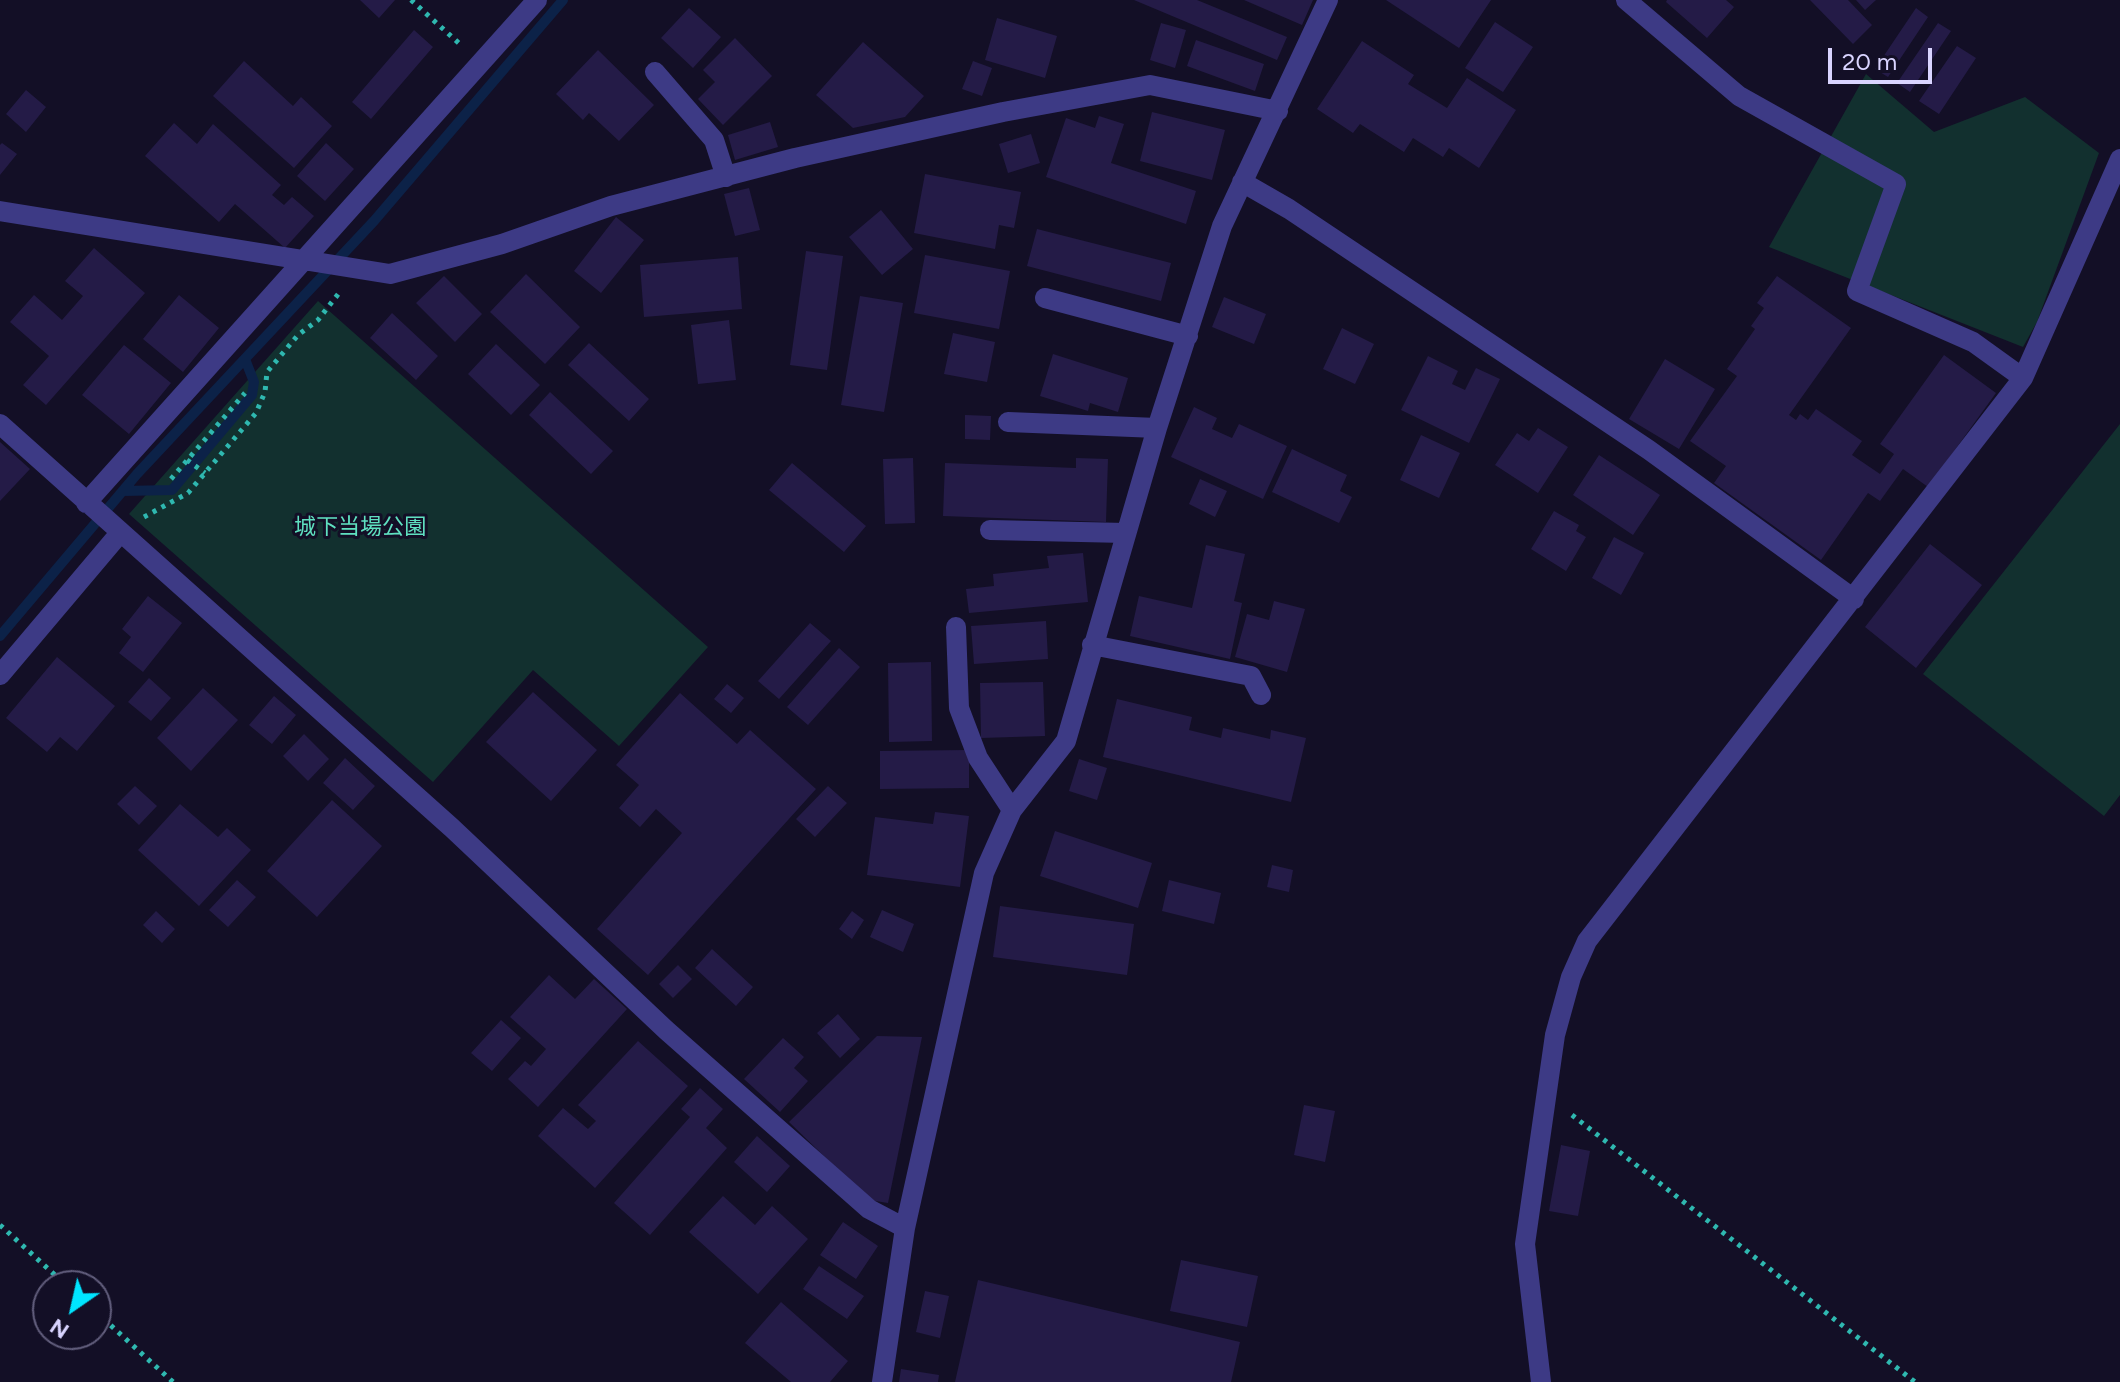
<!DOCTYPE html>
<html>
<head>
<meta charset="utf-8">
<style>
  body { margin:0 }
  #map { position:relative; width:2120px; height:1382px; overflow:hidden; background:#130f26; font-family:Figtree,sans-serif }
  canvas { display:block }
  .north { position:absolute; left:32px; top:1270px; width:80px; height:80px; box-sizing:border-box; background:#130f26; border:2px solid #625e7d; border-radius:50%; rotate:214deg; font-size:22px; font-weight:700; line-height:32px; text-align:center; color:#d9d4ff }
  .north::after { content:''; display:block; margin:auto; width:28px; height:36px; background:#00e5ff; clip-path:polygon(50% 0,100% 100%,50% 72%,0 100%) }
  .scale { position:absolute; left:1828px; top:48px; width:104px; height:36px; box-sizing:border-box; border:4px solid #d9d4ff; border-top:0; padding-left:10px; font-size:24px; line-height:28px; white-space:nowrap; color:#d9d4ff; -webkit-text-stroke:6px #130f26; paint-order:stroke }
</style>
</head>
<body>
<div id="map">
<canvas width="2120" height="1382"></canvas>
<div class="north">N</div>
<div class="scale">20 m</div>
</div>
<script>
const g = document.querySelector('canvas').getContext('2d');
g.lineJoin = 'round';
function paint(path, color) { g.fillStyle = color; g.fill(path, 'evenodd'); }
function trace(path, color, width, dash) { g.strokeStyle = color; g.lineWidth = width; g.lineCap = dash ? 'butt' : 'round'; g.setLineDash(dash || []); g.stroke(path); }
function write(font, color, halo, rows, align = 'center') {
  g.font = font + ' Figtree,"Noto Sans JP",sans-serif'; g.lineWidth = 6; g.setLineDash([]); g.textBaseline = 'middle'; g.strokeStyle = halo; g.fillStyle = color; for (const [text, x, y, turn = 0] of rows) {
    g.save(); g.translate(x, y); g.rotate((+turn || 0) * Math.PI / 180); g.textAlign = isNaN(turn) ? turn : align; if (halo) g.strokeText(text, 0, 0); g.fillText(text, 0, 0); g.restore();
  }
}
paint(new Path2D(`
  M1866,74l68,58 91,-35 74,56 -62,169 -14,25 -254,-100z
  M318,301l390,346 -89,99 -86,-76 -100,112 -304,-268z
  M2120,424v371l-16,21 -181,-142z`), '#12302f');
trace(new Path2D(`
  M123,491l49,-1 80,-95 2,-13 -9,-23
  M0,636l137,-162 237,-253 189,-221`), '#0c2248', 10);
paint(new Path2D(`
  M360,0h35l-16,18z
  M1134,0h63l90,37 -10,23z
  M1244,0h69l-11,25z
  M1386,0h105l-32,48z
  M1667,0h59l8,7 -27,31 -41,-36z
  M1810,0h38l24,25 -19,19z
  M1856,0h20l-11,10z
  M689,8l32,29 -28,31 -32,-30z
  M1916,8l12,9 -40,60 -13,-8z
  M997,18l60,18 -12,42 -60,-18z
  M1495,22l38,25 -30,45 -38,-24z
  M1161,23l25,7 -11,38 -25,-8z
  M1938,23l13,8 -41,61 -13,-9z
  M414,30l19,17 -62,72 -19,-17z
  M735,38l37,38 -49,49 -25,-26 17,-17 -12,-12z
  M1196,40l68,24 -9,27 -68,-25z
  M1362,41l52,34 -6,9 39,24 20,-30 49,32 -37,58 -30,-20 -6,9 -30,-19 -9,14 -44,-28 -7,9 -36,-24z
  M863,42l61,54 -19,21 -52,11 -37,-33z
  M1957,46l19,12 -37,56 -20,-13z
  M598,50l56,55 -35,36 -30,-28 -6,7 -27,-26z
  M244,61l49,45 8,-9 31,29 -38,42 -81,-72z
  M973,61l19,7 -10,28 -20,-7z
  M26,90l20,17 -20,25 -20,-18z
  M1152,112l73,18 -13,50 -72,-19z
  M1099,116l25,8 -13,39 85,28 -10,33 -140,-47 20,-59 29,10z
  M770,122l8,25 -43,13 -7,-25z
  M174,123l23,21 16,-20 68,61 -9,10 12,10 8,-8 22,19 -29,32 -50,-44 -16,18 -74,-66z
  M1031,134l9,29 -32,10 -9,-29z
  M2,143l15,11 -17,21v-30z
  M326,143l28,26 -29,32 -28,-25z
  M925,174l96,18 -7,36 -15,-3 -4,24 -81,-16z
  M749,188l11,42 -25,6 -11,-42z
  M881,210l32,39 -31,26 -33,-38z
  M616,217l28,23 -43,53 -27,-22z
  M1037,229l134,34 -10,38 -134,-35z
  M94,248l51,45 -99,112 -23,-20 26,-29 -39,-34 24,-27 28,25 21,-24 -18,-15z
  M806,251l37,5 -16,114 -37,-5z
  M925,255l85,16 -11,58 -85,-16z
  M738,257l4,52 -98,8 -4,-52z
  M526,274l54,53 -35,37 -55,-52z
  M444,276l38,38 -27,28 -39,-39z
  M1777,276l74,52 -62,87 7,5 4,-6 8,6 8,-11 46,32 -10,14 28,19 14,-20 -14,-10 64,-89 52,38 -68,94 -25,-18 -23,32 -12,-8 -47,67 -107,-77 12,-17 -36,-25 47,-65 -10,-7 28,-40 -4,-3 13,-18 -7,-5z
  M179,295l40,33 -36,44 -40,-33z
  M860,296l43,7 -19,109 -43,-7z
  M1224,297l42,17 -12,30 -42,-17z
  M392,313l46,43 -22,24 -46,-42z
  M729,320l7,60 -38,4 -7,-59z
  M1342,328l32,16 -19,40 -32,-15z
  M953,333l42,9 -8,40 -43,-8z
  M589,343l60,56 -20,22 -61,-56z
  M496,344l44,41 -29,30 -43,-41z
  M124,345l47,38 -42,51 -47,-39z
  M1053,354l75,24 -10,34 -28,-9 -2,8 -48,-15z
  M1428,356l30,15 -6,13 13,6 11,-22 24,11 -31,64 -68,-33z
  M1665,359l50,30 -36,60 -50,-30z
  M550,392l63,59 -22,23 -62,-59z
  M1194,407l23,11 -5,11 20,9 7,-14 48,22 -24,53 -92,-42z
  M965,415l26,1 -1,24 -25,-1z
  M1538,428l30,19 -30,46 -43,-28 22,-32 12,8z
  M1421,435l39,18 -21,45 -39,-18z
  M0,442l30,27 -30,32z
  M1292,449l55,26 -7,16 12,6 -13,26 -67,-31z
  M1599,455l61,40 -27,40 -60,-40z
  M913,458l2,65 -30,1 -2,-65z
  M1076,458l32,1 -2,63 -163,-6 2,-53 131,5z
  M792,463l74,63 -22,26 -75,-62z
  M1200,479l27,12 -12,26 -26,-13z
  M1554,511l25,14 -3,6 10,6 -20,34 -35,-22z
  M1614,537l30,16 -23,42 -29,-17z
  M1930,544l52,41 -66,83 -51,-41z
  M1206,545l39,9 -11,47 8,2 -12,56 -100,-23 9,-40 53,12z
  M1083,553l5,49 -119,11 -3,-24 28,-3 -1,-12 56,-6 -2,-12z
  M148,596l34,27 -39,49 -24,-19 12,-16 -9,-8z
  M1274,601l31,8 -18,63 -52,-15 12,-43 22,6z
  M1046,621l2,38 -74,5 -3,-38z
  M810,623l21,18 -52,58 -21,-18z
  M839,648l21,19 -52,58 -21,-18z
  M57,657l58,49 -38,45 -17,-14 -13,15 -41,-34z
  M931,662l1,79 -43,1 -1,-79z
  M149,678l22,20 -20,23 -23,-19z
  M1043,682l2,54 -64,2 -1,-55z
  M727,684l17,14 -13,15 -17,-14z
  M203,688l35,32 -47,51 -34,-33z
  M533,692l64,58 -46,51 -65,-59z
  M680,693l57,51 13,-14 66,59 -168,186 -51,-46 85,-96 -26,-24 -16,18 -21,-19 20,-23 -23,-20z
  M274,696l22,19 -24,29 -23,-19z
  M1117,699l75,18 -3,13 32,8 2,-10 47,11 1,-9 35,8 -15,64 -188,-45z
  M304,734l25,25 -21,22 -25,-25z
  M969,750v38l-89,1v-38z
  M345,758l30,28 -22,24 -30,-27z
  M1079,759l28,9 -10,32 -28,-9z
  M135,786l22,20 -18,19 -22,-21z
  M828,786l19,17 -32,34 -19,-18z
  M332,800l50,46 -65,71 -50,-46z
  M180,804l38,33 9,-9 24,22 -52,56 -61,-56z
  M935,812l34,4 -9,71 -93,-12 8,-58 58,7z
  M1055,831l97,32 -14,45 -98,-32z
  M1272,865l21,5 -4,22 -22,-5z
  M237,880l19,17 -28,30 -19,-17z
  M1169,880l52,13 -7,31 -52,-13z
  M1000,906l134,18 -7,51 -134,-18z
  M882,910l32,14 -11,28 -33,-15z
  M156,911l19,18 -13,14 -19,-18z
  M852,911l12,9 -12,19 -13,-10z
  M712,949l41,38 -17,19 -41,-38z
  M678,965l14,14 -19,19 -14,-14z
  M549,975l26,24 19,-20 33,30 -89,98 -30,-28 17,-18 6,5 15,-17 -36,-32z
  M838,1014l22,25 -20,19 -23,-25z
  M501,1020l20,18 -29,33 -21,-18z
  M877,1036l45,1 -34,166 -19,-3 -80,-78z
  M783,1038l21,19 -10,11 14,13 -28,31 -36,-33z
  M638,1041l50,45 -93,102 -57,-52 25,-28 25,21 8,-8 -18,-16z
  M700,1088l23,21 -17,19 21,20 -77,87 -36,-32 76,-86 -9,-8z
  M1304,1105l31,6 -10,51 -31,-7z
  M757,1136l33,30 -23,26 -33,-30z
  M1561,1145l29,6 -12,65 -29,-5z
  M723,1196l32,29 17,-19 36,33 -50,55 -69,-62z
  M843,1222l35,24 -22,33 -36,-24z
  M1181,1260l77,16 -11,51 -77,-16z
  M819,1266l45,30 -17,23 -44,-30z
  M978,1280l262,62 -9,40h-276z
  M925,1291l24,5 -9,42 -24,-6z
  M781,1302l67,59 -18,21h-39l-46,-39z
  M901,1369l38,6 -1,7h-39z`), '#241b47');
trace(new Path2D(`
  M411,0l51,46
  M187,460l18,13
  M171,479l74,-86
  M144,517l44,-24 68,-80 9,-21 2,-20 31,-37 20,-15 21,-27
  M1572,1115l343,267
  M0,1225l67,61
  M96,1312l77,70`), '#2fb8b0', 5, [4, 6]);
trace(new Path2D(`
  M1626,0l113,96 157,88 -39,107 116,51 50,36
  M655,72l59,68 12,37
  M1242,182l47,27 360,241 205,149
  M0,211l390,63 112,-30 109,-38 184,-48 208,-46 147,-27 128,26
  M1045,298l143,38
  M1008,422l149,6
  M0,424l452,404 214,202 203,179 36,19
  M86,503l451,-503
  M990,530l136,3
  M956,627l3,81 19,50 34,52
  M1092,645l159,31 10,19
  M0,675l120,-142
  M882,1382l23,-154 79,-355 28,-63 54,-69 91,-313 65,-202 106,-226
  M1541,1382l-16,-138 30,-209 16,-58 16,-36 436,-563 97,-219`), '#3d3a85', 20);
write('22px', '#5fe0c0', '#130f26', [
  ["城下当場公園",360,528]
]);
</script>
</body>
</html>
